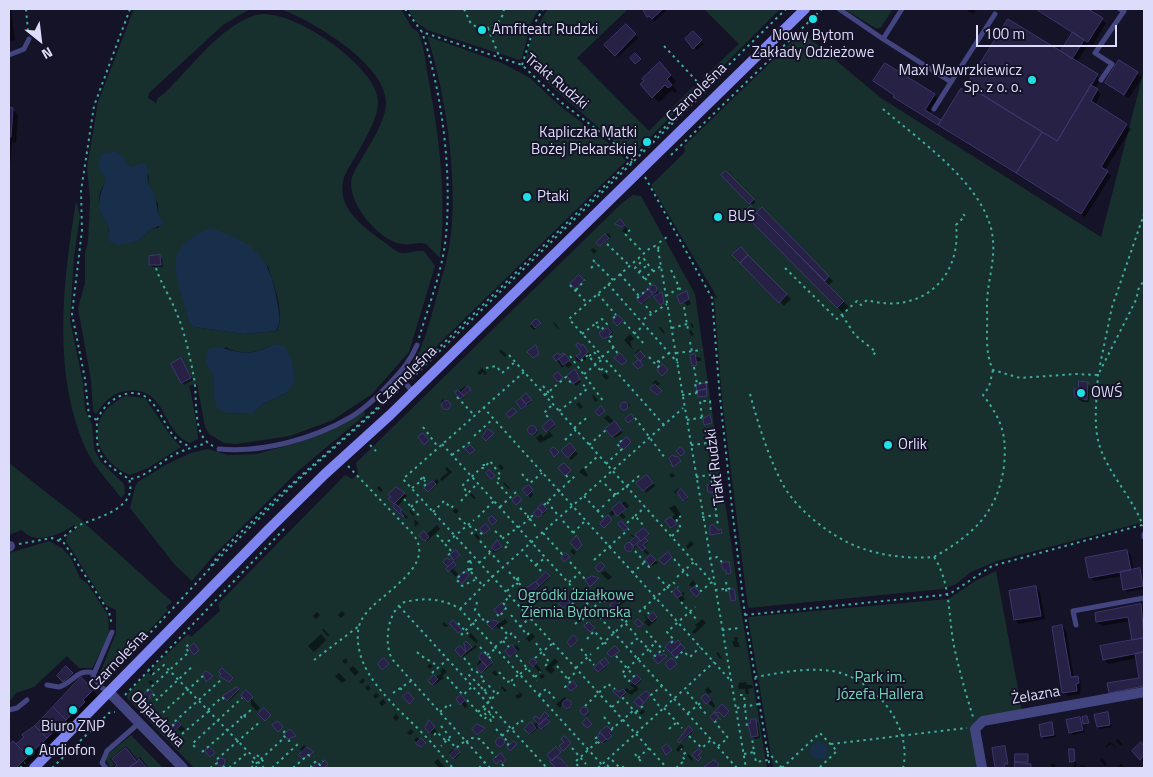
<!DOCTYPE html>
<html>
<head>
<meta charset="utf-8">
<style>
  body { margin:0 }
  #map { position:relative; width:1153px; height:777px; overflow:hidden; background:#151327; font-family:"Titillium Web",sans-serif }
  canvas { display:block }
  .frame { position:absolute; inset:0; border:10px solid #dedcfb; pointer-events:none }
  .north { position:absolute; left:15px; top:15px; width:50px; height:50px; -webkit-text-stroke:4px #151327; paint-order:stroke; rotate:151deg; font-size:14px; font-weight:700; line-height:20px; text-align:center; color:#dedcfb }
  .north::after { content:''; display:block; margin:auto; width:18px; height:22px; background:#dedcfb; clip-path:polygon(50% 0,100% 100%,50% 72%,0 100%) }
  .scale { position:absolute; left:976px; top:25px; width:141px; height:22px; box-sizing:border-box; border:2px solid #dedcfb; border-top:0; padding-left:6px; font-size:15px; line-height:18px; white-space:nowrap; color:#dedcfb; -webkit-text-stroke:4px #151327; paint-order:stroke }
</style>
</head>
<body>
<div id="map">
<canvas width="1153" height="777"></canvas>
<div class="frame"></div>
<div class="north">N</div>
<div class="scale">100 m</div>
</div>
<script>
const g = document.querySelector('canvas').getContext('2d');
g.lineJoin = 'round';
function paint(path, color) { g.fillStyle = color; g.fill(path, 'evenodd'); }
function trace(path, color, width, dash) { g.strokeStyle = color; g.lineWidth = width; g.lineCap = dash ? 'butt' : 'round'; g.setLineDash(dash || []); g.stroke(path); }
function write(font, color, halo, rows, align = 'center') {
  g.font = font + ' "Titillium Web",sans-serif'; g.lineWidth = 4; g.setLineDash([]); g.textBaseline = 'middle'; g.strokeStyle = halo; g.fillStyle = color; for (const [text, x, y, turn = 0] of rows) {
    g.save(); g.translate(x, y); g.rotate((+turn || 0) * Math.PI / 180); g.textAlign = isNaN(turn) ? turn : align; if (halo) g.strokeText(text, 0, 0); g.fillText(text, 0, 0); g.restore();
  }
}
paint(new Path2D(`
  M134,9h116l-27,16 -74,68 -1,5 8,5 2,-5c9,-6 15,-14 22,-21 21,-22 46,-53 76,-62 33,-10 122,52 122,86 1,21 -24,56 -34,76 -9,30 18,49 40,65 5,3 10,9 17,11 7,1 15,-3 23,-2l11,15 -26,86 -37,42 -39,26 -43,16 -54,8 -12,-1 -15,-9 -4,-7 -8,-43 -8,2c2,4 10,49 9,53l-8,4c-30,-12 -22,-58 -65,-52 -13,2 -22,12 -29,23l-3,-3 -2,-31 -13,-72 7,-25v-29l3,-12 2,-43 -3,-31 11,-66zM125,163l7,4 9,-3 8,13 -1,7 10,20 1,24 -8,1 -13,12 -14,2 -15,-9c-1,-15 -5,-11 -8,-21 -8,-23 8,-37 24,-50zM268,266c5,18 18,47 9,65l-33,3 -50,-7 -5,-5 -3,-14zM274,344l14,48 -25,12 -11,10 -25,-1 -14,-20 2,-17 -9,-12 20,-17c16,10 33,5 48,-3z
  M280,9h121l11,19 6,4c6,13 7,27 9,40 12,62 20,123 13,186l-14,-14c-9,-3 -16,2 -24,0 -23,-3 -57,-43 -50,-67 10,-23 31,-47 34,-72 3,-39 -74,-85 -106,-96z
  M408,9h131l-8,14 -9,35 -3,2 -92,-30 -12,-9z
  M548,9h80l-51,49 72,73 45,-45 4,4 -67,66 -104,-91c-4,-13 13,-45 21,-56z
  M704,9h76l-73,73 -4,-4 36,-34z
  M844,9h49l-12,18 -4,2z
  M802,32l79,66 220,139 43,-167v452l-147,39 -26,11 -15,12 -13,5 -195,19 -26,-209 -8,-103 4,3 -67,-114 34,-33 -1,-6z
  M427,36l75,27 28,15 30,28 50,38 16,17 -217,212c0,-8 7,-16 11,-23 11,-27 17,-57 25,-84 18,-59 2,-172 -18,-230z
  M633,195l8,1 54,98 43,297 29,177h-573l-67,-70 1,-5 20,-21 3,3 3,-3 -3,-3 37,-35 3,3 29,-26 -2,-7 126,-128 2,-1 6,4 6,-5 -2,-11 267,-261z
  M76,201l4,15 -6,41 -4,63 13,63 2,27 7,14 2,25 7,13 23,22 1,10 -4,4c-10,-14 -24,-28 -32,-43 -38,-77 -26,-172 -13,-254z
  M126,396l19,2 25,37 11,12 -33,21 -18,7c-39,-16 -46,-61 -4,-79z
  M364,411l1,4 -67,56 -85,85 -21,25 -17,-16 -45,-57 5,-21 3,-5 29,-18 24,-11 17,-4 20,6 29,-1 52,-15z
  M9,463l70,55 93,84 -6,5 2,3 -65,71 -3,-8 16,-40v-23l-10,-5 -40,-64 1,-6 10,-7 -3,-3c-9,7 -30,16 -42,12 -4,-1 -8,-5 -11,-7l-12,5z
  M49,541l13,7 9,10 9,20 7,5 21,32 1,16 -3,10 -14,27h-13l-12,-12 -33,31 -18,6 -7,9v-149z
  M996,571l26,139 -41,9 -4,49h-204l-25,-151 200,-18 29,-19z
  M131,735l32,33h-14l-9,-11 -3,2 -11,-13 -16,13 5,6 -5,2 -4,-8 2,-5z`), '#17302d');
paint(new Path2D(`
  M115,151l9,6 2,6 6,4 9,-4 6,3 1,18 7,11 3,18 6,11 -13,5 -13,12 -21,4 -9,-5c3,-17 -2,-14 -7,-26 -5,-11 1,-24 5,-35l-8,-12 3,-13z
  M210,228c42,14 60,27 67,73 2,11 5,20 -1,30l-32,3 -50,-7 -5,-5c-9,-43 -34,-71 21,-94z
  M274,344l11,3 6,10 4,23 -7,12 -25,12 -11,10 -25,-1 -10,-5 -4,-15 1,-17 -8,-12 1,-14c12,-6 16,-1 27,1 16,4 27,0 40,-7z
  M810 751a9 9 0 1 1 18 0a9 9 0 1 1-18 0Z`), '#172f4b');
paint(new Path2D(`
  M9,9h2l4,31 -6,1z
  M645,9h19l2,2 -11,10 -7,-5z
  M965,9h11l-3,5z
  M1035,9h51l20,14 -13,22 -4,-2 -12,19 24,17 -6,10 6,5 -6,11 36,24 -26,41 6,6 -26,41 -187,-116 -4,-4 1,-2 -21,-14 60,14 4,4 -9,15 13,7 25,-28 3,-6 -2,-2 93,-32 13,-20z
  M626,26l12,12 -20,19 -12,-12z
  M693,33l11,11 -7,6 -11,-11z
  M1120,62l22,15 -13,21 -18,-11z
  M660,64l16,17 -4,4 5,6 -2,2 -3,-3 -13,12 -6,-5z
  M9,109h3l6,6 -2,28 -4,-1 -3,38z
  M726,172l30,30 -3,3 -30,-30z
  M762,209l71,72 -5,5 21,21 -6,6 -98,-100 12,1z
  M620,221l9,10 -3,3 -4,-3 3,-3 -8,-3z
  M608,233l3,4 -10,9 -3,-3z
  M593,248l4,3 -3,3 -3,-4z
  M741,249l50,50 -7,7 -50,-51z
  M160,257l2,2 1,8h-10l-3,-2z
  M655,285l4,9 4,1 1,9 -3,1 -6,-12 -12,11 -4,-4 12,-11 -3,-3 3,3z
  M687,293l4,11 -4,2 -2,-3h-4z
  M537,320l4,4 -7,6 -4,-4z
  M554,322l5,6 -1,1 -5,-6z
  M692,323l2,4 -2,1 -2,-4z
  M661,327l4,6 -1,1 -5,-6z
  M610,328l3,4 -5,7 -7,-5z
  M691,330l3,5 -3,1 -2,-5z
  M630,334l4,5 -4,3 3,8 -9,-10z
  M583,345l7,10 -7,7 -1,-2 -3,2 -4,-4 8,-6 -5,-6z
  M501,349l6,7 -2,1 -6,-6z
  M639,349l6,9 -3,2 -9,-9 2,2z
  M563,354l9,11 -4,3 -3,-3 -3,3 -7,-11z
  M692,356l9,2v3h-4v5l-4,-1z
  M181,360l12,20 -9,5 -2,-3z
  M482,368l5,5 -2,2 -2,-3 -3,3 -3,-2z
  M575,371l6,11 -5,4 -8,-10z
  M605,373l4,4 -3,3 -4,-5z
  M656,380l4,4 -4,3 5,5 -3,3 -6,-6 3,-3 -3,-3z
  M1087,383l3,3 -1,16h-7l-6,-5 3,-7z
  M465,386l6,5 -9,8 -6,-6z
  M526,395l6,6 -9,8 -5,-6z
  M592,395h1l5,5 -3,2z
  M443,399l8,7 -5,4 -5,-9z
  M579,402l4,5 -3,2 -4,-5z
  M627,402l3,3 -4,5 -6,-2z
  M608,415l15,18 -8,5 -2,-2 -1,-11 -8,-7z
  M551,421l4,5 -6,5 4,5 -13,7 -4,-5 5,-4 2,3 6,-4 -6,-6z
  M532,425l6,7 -4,4 -6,-8z
  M570,445l8,9 -7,6 -8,-9z
  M500,464l4,4 -3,2 -3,-4z
  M447,467l5,5 -10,9 -2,-2 8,-7 -3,-3z
  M583,468l5,7 -2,2 -7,-5z
  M672,473l3,3 -3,2 -3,-3z
  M437,479l2,3 -10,10 -3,-4z
  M649,479l6,7 -9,7 -8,-10z
  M504,482l6,6 -1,1 -6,-6z
  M379,486l4,4 -2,2 -4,-4z
  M530,487l3,8 -3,3 -6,-8z
  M678,488l10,11 -3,2 -7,-8 -2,1 -2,-2z
  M400,489l7,7 -10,11 11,10 -1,2 -12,-12 2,-2 -7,-6z
  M471,493l5,5 -2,1 -4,-4z
  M625,501l4,5 -7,7 4,4 -3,2 -7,-7 -4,4 -3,-3z
  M542,505l5,5 -7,8 -5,-6z
  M675,505l6,10 -7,7 3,3 -4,3 -6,-6 8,-7 -6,-7z
  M456,508l3,3 -3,3 -4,-3z
  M410,510l5,5 -2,1 -4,-5z
  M415,520l4,3 -4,4 -1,-6z
  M437,525l3,4 -13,12 -6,-5 5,-1z
  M644,529l5,6 -5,4 4,4 -5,4 6,6 -2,2 -10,-11 -4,7 -1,-1 -3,2 -4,-6 9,-8 -5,-5 6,4z
  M476,533l4,5 -2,2 -4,-5z
  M691,541l3,3 -6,5 -2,-3z
  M497,542l5,6 -8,5 -2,-3z
  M573,549l3,3 -2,3 -4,-4z
  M1127,551l4,4 3,16 5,-1 3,2 2,17 -17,3 -5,-16 -28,5 -4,-4z
  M455,552l5,4 -6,5 2,5 -3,3 5,5 -2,3 -8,-8 2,-2 -5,-5 8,-4z
  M651,556l7,7 -6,3 -5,-6z
  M605,571l7,6 -4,3 -7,-7z
  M546,574l4,4 -20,18 -5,-5z
  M693,580l3,4 -4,3 -3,-2z
  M1036,587l4,5 5,27 -26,5 -4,-4z
  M624,592l6,6 -15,11 -3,-4 7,-1 6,-6 -4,-5z
  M683,592l2,2 -3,2 3,3 -4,4 -3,-6z
  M1141,605l3,4v82l-30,5 -4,-4 30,-13 -3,-21 -29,6 -4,-5 29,-18 -3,-20 -28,5 -5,-4z
  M342,611l3,3 -4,4 -3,-3z
  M317,612l3,3 -4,4 -3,-3z
  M643,612l5,7 5,-5 4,5 -8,8 -5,-5 3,-2z
  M571,613l8,8 -1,1 -8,-8z
  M505,619l3,3 -9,7 -3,-3 -2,3 -5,-5 3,-3 8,2z
  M702,619l4,4 -12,11 -2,-2 5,-5 -2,-2z
  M444,622l4,4 -3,1 -3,-3z
  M1062,626l4,4 8,48 3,-1 4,4 -1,13 -12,2 -5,-4z
  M324,629l5,6 -1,2 -6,-7z
  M471,633l7,8 -2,2 -8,-7z
  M532,633l3,4 -6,5 -3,-4z
  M321,634l5,6 -12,12 -6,-6z
  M734,637l5,1 -2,2 3,7h-6l-2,-6h3z
  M678,642l7,8 -8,7 -10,-10z
  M466,643l6,6 3,-4 2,2 -14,10 -6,-7 8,2z
  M516,645l4,4 -8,8 -5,-5z
  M718,652l4,6 -2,1 -4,-6z
  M483,654l10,10 -10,8 -6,-7z
  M346,658l2,4 -3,2 -3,-3z
  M555,658l3,4 -6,5 3,3 -4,4 -6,-5z
  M533,660l8,10 -2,2 -9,-10z
  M605,660l4,4 -9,8 -4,-4z
  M430,664l3,2 -3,3 -3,-3z
  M353,666l6,6 -4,4 -6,-7z
  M66,668l8,8 -8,8 -8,-8z
  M443,668l4,4 -5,4 2,2 -10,7 -4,-4 12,-8 -2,-2z
  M495,670l3,5 -2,1 -4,-3z
  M339,673l7,7 -4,3 -7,-7z
  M542,674l3,2 -3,3 -3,-3z
  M637,677l4,4 -5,5 3,3 -8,6 -4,-3 -5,6 -7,-7 4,3 8,-6 3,3 4,-3 -4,-3z
  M363,678l2,3 -3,3 -3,-2z
  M81,679l17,17 -26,29 -1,-2 -47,45h-15v-15l3,-3 -3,-2 4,-5 3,3z
  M151,680l3,3 -3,2 -3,-3z
  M746,682l1,3h5l1,3 -5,1 1,5h-3l-1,-5h-7l1,-6z
  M368,685l3,3 -3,3 -3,-3z
  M502,686l5,5 -2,1 -4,-4z
  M708,687l4,5 -4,2 -3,-4z
  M237,688l2,3 -10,10 -4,-4z
  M243,689l17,19 -3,3 -6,-6v-5l-2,2 -6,-7 2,-2z
  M516,689l7,6 -5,4 -3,-3 5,-3z
  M376,693l3,3 -4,3 -2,-3z
  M461,697l7,9 -3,2 -7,-9z
  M565,697l8,8 -5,5 -5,-6 -3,4 -4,-4z
  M710,697l5,9 -1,2 -11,-9z
  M383,699l3,4 -4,3 -3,-3z
  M584,707l5,7 -2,2 -6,-6z
  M643,709l2,3 -4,3 -2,-2z
  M545,713l4,5 -3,2 3,3 -6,6 -3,-3 -9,8 -5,-5 7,-3z
  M396,714l3,4 -3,3 -3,-3z
  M1107,714l5,13 -12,2 -2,-2z
  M154,716l4,4 -1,2 -5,-4z
  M1079,718l5,5 4,-5 1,6 -4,1 -3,-4 3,11 -12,3 -3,-3z
  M755,721l3,2 2,15 -5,1 -3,-3v-12z
  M178,722l7,7 -4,3 -3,-3 -4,4 -3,-3z
  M430,722l7,10 -4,3 -6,-7z
  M1052,724l4,13 -12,2 -2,-2z
  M607,728l5,5 -3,2 2,2 -7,6 -5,-8z
  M689,728l4,4 -10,9 -2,-3z
  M411,729l3,3 -4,3 -3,-2z
  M417,737l9,7 -4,3 -8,-7z
  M500,739l5,5 -3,3 -6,-5z
  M1118,739l4,5 -1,2 -5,-5z
  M1110,742l6,5v1l-5,-4 -5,4 -1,-1z
  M681,744l3,3 -6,5 -2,-3z
  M1141,744l3,4 -1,13 -9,-10z
  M304,745l9,9h-3l-5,5 -5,-10z
  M453,749l2,3 2,-2 3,4 -5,5 -6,-6z
  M1074,750l2,14 1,4h-3v-6l-3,-1z
  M688,754l5,5 -1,2 -5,-5z
  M1016,755h11l1,7h-3v3h6l1,3h-16z
  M222,758l4,4 -5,5 -3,-5z
  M1102,758l5,6 -2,2 -5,-6z
  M438,759l3,4 5,5h-7l-5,-6z
  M1051,764h4l1,4h-5z
  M1121,764l5,4h-9z
  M1080,765h4l2,3h-6z`), '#0007');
const building = new Path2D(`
  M643,9h20l-11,10 -3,-3 -2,1z
  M1036,9h52l15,9 -15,24z
  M1008,19l90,55 -41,67 -90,-56z
  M626,24l10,10 -21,22 -11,-11z
  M693,31l9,9 -9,9 -8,-10z
  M1073,32l11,8 -12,19 -11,-8z
  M635,53l6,6 -6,5 -5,-6z
  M1119,60l19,12 -14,23 -19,-12z
  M660,62l11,13 -4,4 5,6 -4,3 -3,-3 -13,13 -12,-14 4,-3 -2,-2z
  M885,63l50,31 -10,16 16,10 -3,5 -45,-28 1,-2 -21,-14z
  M1091,85l7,4 -7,12 36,23 -26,43 7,4 -27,43 -65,-41 26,-41 15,9z
  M969,87l73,45 -26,41 -78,-48 23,-37 5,3z
  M9,107l4,1 -2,29h-2z
  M726,171l28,28 -5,5 -28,-29z
  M751,206l6,7 -7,7 -7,-7z
  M762,207l67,69 -4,5 -68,-68z
  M757,213l87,88 -7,7 -87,-88z
  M620,219l5,6 -3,2 -7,-3z
  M605,234l4,4 -9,8 -4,-3z
  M741,247l7,8 -8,8 -8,-8z
  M160,255l1,10h-12v-9z
  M748,255l39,39 -8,9 -39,-40z
  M579,275l5,5 -8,9 -6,-5z
  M649 289a4 4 0 1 1 8 0a4 4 0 1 1-8 0Z
  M649,289l4,5 -12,10 -4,-4z
  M687,291l2,8 -9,5 -3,-8z
  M662,292l2,11 -4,2 -6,-8z
  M618,315l5,5 -6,6 -4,-5z
  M537,319l4,4 -6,5 -4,-5z
  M608,328l4,4 -3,2 2,2 -8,3 -4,-6z
  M579,343l2,3 2,-2 5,8 -8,8 -4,-4 5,-4 -5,-7z
  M536,345l3,9 -6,4 -6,-6z
  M640,351l5,5 -5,5 -5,-5z
  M558,353l2,2 3,-2 2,1 -9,7 -3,-4z
  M620,353l7,8 -5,4 -8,-7z
  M565,354l5,6 -7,5 -4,-6z
  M695,354l2,11 -5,1 -2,-11z
  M181,358l10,20 -10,5 -10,-19z
  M639,360l4,5 -5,4 -5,-5z
  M663,364l5,6 -6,6 -5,-6z
  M575,369l5,10 -7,5 -6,-8z
  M558,372l5,6 -5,4 -5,-6z
  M1079,381l9,1 -1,18 -12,-3 -1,-8h4z
  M706,383l1,6 -10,2 -1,-6z
  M655,384l7,7 -5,4 -7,-6z
  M468,386l3,4 -7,6 -3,-3z
  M706,389l1,7 -9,1 -1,-6z
  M458,390l6,6 -4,3 -5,-6z
  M526,393l6,7 -6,4 -5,-6z
  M521,398l6,7 -6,4 -5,-7z
  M441.5 405a4.5 4.5 0 1 1 9 0a4.5 4.5 0 1 1-9 0Z
  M620 406a4 4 0 1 1 8 0a4 4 0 1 1-8 0Z
  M601,406l4,5 -6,5 -4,-4z
  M513,408l4,4 -8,6 -3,-4z
  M631,414l3,4 -6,5 -3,-4z
  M710,415l2,8 -8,2 -1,-6z
  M551,419l4,5 -9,8 -4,-5z
  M615,421l6,9 -9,7 -7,-8z
  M527.5 430a4.5 4.5 0 1 1 9 0a4.5 4.5 0 1 1-9 0Z
  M488,429l6,4 -8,8 -4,-4z
  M423,433l6,7 -5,5 -6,-8z
  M627,437l4,5 -8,8 -5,-5z
  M717,438v6l-8,1 -1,-6z
  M570,443l6,7 -8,8 -7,-7z
  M470,445l5,5 -5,4 -5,-5z
  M554,447l5,5 -5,5 -4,-7z
  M681,447l4,5 -4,4 -5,-5z
  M673,455l2,2 2,-1 4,5 -8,6 -4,-9z
  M564,463l7,7 -6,6 -7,-8z
  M490,470l5,6 -4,3 -5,-6z
  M647,475l6,8 -10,8 -7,-8z
  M433,481l3,3 -8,8 -4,-4z
  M718,483l2,10 -12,-1 -1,-7z
  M529,485l4,5 -6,6 -5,-6z
  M396,487l9,6 -11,11 -6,-5 3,-2 -3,-2z
  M681,489l7,8 -5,4 -6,-9z
  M518,495l4,5 -6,5 -4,-5z
  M620,502l6,7 -9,7 -5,-7z
  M396,504l6,6 -2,1 4,5 -1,1 -10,-10z
  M542,504l5,5 -4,4 -5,-5z
  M534 513a4 4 0 1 1 8 0a4 4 0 1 1-8 0Z
  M608,515l4,5 -8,8 -4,-4z
  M492,516l5,5 -5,4 -4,-6z
  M671,517l6,7 -6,4 -6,-7z
  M621,521l7,7 -4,3 -6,-7z
  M486,524l4,5 -6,5 -4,-5z
  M714,525l4,5 3,-1 1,4 -12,2v-9z
  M644,528l5,6 -8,7 -6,-6z
  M424,531l5,6 -4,4 -6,-5z
  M577,536l5,9 -5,5 -7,-7z
  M637,536l3,4 -7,7 -3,-5z
  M645,538l3,3 -5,4 3,3 -4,3 -5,-6z
  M497,540l5,7 -7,4 -3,-3z
  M624.5 547a4.5 4.5 0 1 1 9 0a4.5 4.5 0 1 1-9 0Z
  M456,550l4,5 -6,5 -4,-5z
  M1127,550l4,20 -42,8 -4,-20z
  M668,552l4,5 -8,8 -5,-5z
  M566,553l4,4 -6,5 -3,-4z
  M651,555l5,5 -6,6 -5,-6z
  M447,558l2,2 3,-2 2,3 -6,6 -5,-5z
  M454,562l2,3 -8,7 -2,-3z
  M601,562l4,4 -6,6 -4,-4z
  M729,562l2,11 -5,1v-4h-3l-2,-7z
  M1140,568l3,18 -20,4 -3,-18z
  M466,571l3,4 -7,9 -5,-6z
  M546,572l4,4 -11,10 -3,-4z
  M592,576l7,2 -9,9 -5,-7z
  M536,582l3,4 -11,10 -5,-6z
  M1036,586l5,30 -27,4 -5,-29z
  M695,587l5,6 -4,4 -6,-7z
  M677,588l5,7 -5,3 -4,-6z
  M734,589l2,11 -5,1 -2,-11z
  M626,592l4,4 -5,4 -3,-4z
  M567,598l3,4 -7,6 -4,-4z
  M617,599l3,4 -7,6 -3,-4z
  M502,603l4,4 -7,9 -5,-6z
  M1141,604l3,34 -12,2 -4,-23 -32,5 -1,-9z
  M653,612l4,5 -5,5 -4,-5z
  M638,619l5,5 -4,3 -5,-4z
  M453,620l9,10 -4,3 -8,-9z
  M492,620l7,2 -7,7 -5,-5z
  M589,622l6,6 -5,4 -6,-6z
  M1062,625l9,52 7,-1 1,7 -3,1 1,7 -15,2 -10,-66z
  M574,635l4,5 -7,7 -4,-5z
  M1144,638v14l-41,8 -3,-14z
  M672,640l3,3 3,-3 3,4 -10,9 -6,-6z
  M466,641l6,6 -6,5 -2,-9z
  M194,643l5,7 -5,5 -5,-7z
  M681,644l4,4 -10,10 -4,-5z
  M512,645l5,6 -7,6 -5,-6z
  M460,646l6,6 -5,5 -6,-7z
  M615,646l5,5 -9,6 -4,-4z
  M483,652l10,10 -6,5 -8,-9v-2z
  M1144,652v34l-35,7 -2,-10 32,-5 -4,-24z
  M658,654l3,2 3,-2 3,2 -9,8 -5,-6z
  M384,658l5,6 -7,6 -4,-6z
  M533,658l4,4 -4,5 -4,-5z
  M605,658l4,5 -5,4 -4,-5z
  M672,658l5,6 -7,6 -5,-6z
  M483,662l4,5 -6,6 -4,-5z
  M600,662l4,5 -6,5 -4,-4z
  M66,666l7,7 -10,9 -6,-6z
  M222,668l11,10 -4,4 -10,-6 2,-2 -2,-2z
  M206,671l7,5 -7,6 -3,-8z
  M434,675l4,4 -6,6 -4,-4z
  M637,675l4,4 -6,6 -4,-4z
  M81,677l12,13 -10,10 2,2 -19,18 -13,-13z
  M573,681l4,5 -6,5 -4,-4z
  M237,687l2,2 -12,12 -4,-5z
  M150,689l3,4 -4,3 2,2 -7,2 -3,-3z
  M615,689l4,3 4,-3 3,3 -6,6 -7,-7z
  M246,690l7,7 -5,5 -7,-7z
  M647,691l3,4 -6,8 -5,-6z
  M408,692l6,7 -5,5 -6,-7z
  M706,694l5,6 -5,4 -5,-6z
  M461,695l4,5 -5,5 -4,-6z
  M639,697l5,6 -5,4 -5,-5z
  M562.5 704a4.5 4.5 0 1 1 9 0a4.5 4.5 0 1 1-9 0Z
  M145,702l7,8 -6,5 -5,-9z
  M722,704l7,7 -5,6 -5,-5 -5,1z
  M580 711a4 4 0 1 1 8 0a4 4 0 1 1-8 0Z
  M53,707l13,13 -19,18 -12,-12z
  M264,708l7,7 -6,6 -7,-7z
  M545,712l4,4 -10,9 -6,-7 3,-2 3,3z
  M1108,712l2,13 -13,2 -3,-12z
  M714,713l5,4 -5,5 -4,-5z
  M1087,716l2,7 -6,1 -1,-7z
  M1080,717l3,13 -14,3 -3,-13z
  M546,718l4,4 -9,7 -3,-3z
  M587,718l5,6 -5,4 -5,-5z
  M756,719l2,17 -7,1 -3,-14h3l-1,-3z
  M429,720l6,7 -6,6 -4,-5z
  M178,721l3,4 -9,8 -2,-3z
  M278,721l5,6 -5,5 -6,-7z
  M531,722l5,6 -7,6 -5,-5z
  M1052,722l2,13 -13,2 -2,-12z
  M477,724l8,4 -8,7 -5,-6z
  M35,726l12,12 -19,18 -12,-12 8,-7 -2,-2z
  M607,726l5,5 -3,2 3,3 -5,4 -7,-8z
  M689,726l4,4 -14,13 -1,-2z
  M290,729l6,7 -8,3 -4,-4z
  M600,732l6,7 -4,4 -4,-4z
  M565,736l6,7 -8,8 -4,-5 5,-4 -3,-3z
  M495.5 742a4.5 4.5 0 1 1 9 0a4.5 4.5 0 1 1-9 0Z
  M421,738l5,5 -5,4 -5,-3z
  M13,741l15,15 -12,12h-7v-22z
  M514,741l3,3 -7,7 -3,-4z
  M1141,742l3,4v9l-4,5 -8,-9z
  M667,744l5,6 -6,5 -4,-7z
  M1005,746l3,18h-4l1,4h-10l-3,-20z
  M210,747l5,6 -5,4 -5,-6z
  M307,747l7,5 -11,7 -4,-4z
  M556,747l5,5 -9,9 -5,-6z
  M126,748l11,14 -9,6h-14l3,-3 -5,-6z
  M457,748l3,4 -7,7 -3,-4z
  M699,749l3,3 -4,3 3,3 -3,3 -6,-6z
  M1069,749h5l1,12 -5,1z
  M501,753l5,7 -3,3 -2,-3 -5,4 -3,-4z
  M1015,754h13v8h-13z
  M556,757l5,2 8,9h-13l-6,-6z
  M217 762a4 4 0 1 1 8 0a4 4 0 1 1-8 0Z
  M139,759l8,9h-19l9,-6z
  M325,760l3,4 -4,4h-12l5,-6 3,4z
  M714,760l5,4 -3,4 -12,-1z
  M1015,762l16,2v4h-16z`);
paint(building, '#262145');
trace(building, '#3d366f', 1);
trace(new Path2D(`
  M26,9l2,22
  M130,9l-36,97 -13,85 1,39 -10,84 13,65 4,37 8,4c-1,37 1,39 32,59 15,-1 28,-14 41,-22 12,-7 24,-10 37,-14
  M405,9l17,23 100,33 40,38 50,38 20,22
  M464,9l7,15c15,9 31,2 33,-15
  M488,28l11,28
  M664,46l40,43
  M522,65l14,-44 7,-12
  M883,109c37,32 107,79 110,132 2,23 -7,45 -6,69 1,20 -3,41 6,60l27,8 55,-4 23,1 38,-75 3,-13 5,-6
  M671,155l151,-146
  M645,177l67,121 8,100 13,119 12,98 25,153
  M630,230l-5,4 19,19
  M607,244l22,21
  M658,249l2,-7 7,-5
  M593,260l20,20
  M156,268c5,16 15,30 21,46 8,19 13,43 17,64 4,19 -3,58 19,68
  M591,268l5,-5
  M785,268l52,51 20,-18 4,4 6,-5c53,15 95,-21 89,-75l9,-9 -3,-3
  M671,270l10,21
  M653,271l-9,-12 -9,9 9,10 17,-12
  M639,272l7,-6
  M620,274l19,22
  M645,278l7,8
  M608,284l70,79
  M570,285l17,18
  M576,290l9,-10
  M598,294l18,21
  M666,296l13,-8
  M637,298l11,-9
  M646,306l5,7
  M684,307l4,23
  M842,315l13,20 21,17 -3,3
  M613,318l5,-4
  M644,319l23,-15
  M624,322l21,23
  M672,328l15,-4
  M582,334l13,-10 6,6 6,-6 -5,-5 -7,5
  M634,334l10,-9
  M612,336l-4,3 10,15
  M419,338c10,-34 24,-68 27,-103 6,-64 -4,-143 -24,-203
  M690,342l2,9
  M676,353l26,-3
  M509,355l204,228
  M570,356l34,46
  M589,356l5,-4 8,9
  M602,357l12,-10
  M649,357l9,10 3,-3 -5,-6
  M581,361l7,-6 12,15 -1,4
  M657,362l12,-9
  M1100,365l12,-58 32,-93
  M694,367l3,17
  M486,368l10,-2 6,7 13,-11
  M601,370l3,-2 5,7
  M524,372l-121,107 264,289
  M584,374l20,-16
  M1098,374c-1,23 -5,48 1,70 9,30 33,52 44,82
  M408,378l378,-369
  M411,379l315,-308
  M543,386l11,13
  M697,393l-2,-9 13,-2
  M750,394c8,29 17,59 31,87 13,27 49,55 77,66 24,9 51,12 76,10 17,26 14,59 20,89 5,24 12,48 19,71
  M545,395l21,-18 6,7
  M682,395l15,-2
  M457,397l17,18
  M483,407l248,274
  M559,411l28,-22 -6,-7
  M548,417l-4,-4 9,-9
  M702,417l-2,-16h10l1,13
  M635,418l30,40
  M97,420c5,-11 12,-19 23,-24 30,-13 39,19 52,38 5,7 12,10 19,13
  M687,420l18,-3
  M664,425l-95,-106 80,-70 6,-3 3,3 88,519
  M423,427l15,20
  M574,428l15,-12
  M474,436l19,-17
  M565,440l11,-10
  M442,444l295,324
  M370,445l6,6
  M589,445l17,-15
  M691,445l16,-2
  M452,455l21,-15
  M606,464l16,-15 -5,-5 7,-5
  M485,465h-3l-1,3h3l6,-7 11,15 -5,5 15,17
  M348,466l64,67c29,34 -37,62 -50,86 -5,8 -5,21 -3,30 7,36 45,64 69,90 9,9 16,20 25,29
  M585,468l14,-13
  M522,474l8,9 12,-10
  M566,475l4,6
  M423,477l2,2 -2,1 -2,-1z
  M696,477l14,-2 2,8 5,-3
  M605,484l9,10
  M424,486l3,-3 -3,-3
  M475,486l-7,7 -6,-7 19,-18
  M412,488l10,-8
  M614,494h3l-1,2h-2z
  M617,494l22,-18 4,1
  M714,495l4,31
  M584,496l20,22
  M404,499l17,19
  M461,501l7,-8
  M608,501l6,-5
  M547,502l10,12
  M544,505l31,-29
  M411,507l9,-8
  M500,507l16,-15
  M520,508l8,8
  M597,511l9,-7
  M433,512l11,-11 7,7 3,-3
  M635,516l10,-9
  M478,517l16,-16
  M531,517l3,-3 1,2
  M702,517l14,-2
  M459,518c9,10 17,10 24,17
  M530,519l7,9
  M563,521l13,15
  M627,523l8,-7 9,10
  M495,531l8,7
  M543,533l19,21 2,-2
  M573,533l12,-12
  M471,534l4,-4
  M437,535l8,9
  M672,536l9,-8 -5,-9 5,-3
  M59,540c8,-5 15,-13 23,-16 20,-8 56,-17 47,-45
  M480,541l20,22
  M19,544l33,-6 12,5 45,69 3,13
  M505,548l4,-4 -6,-6 27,-19 1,-2 -3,-1v3
  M635,551l14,16 3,-3
  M448,555l4,-3 -7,-8 29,-24
  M526,555l16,17
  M934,557c39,-22 64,-45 70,-91 3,-31 -2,-46 -21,-71l6,-8 4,-17
  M674,559l16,19
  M709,559l8,-2 5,5
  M594,560l35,-31
  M470,561l1,2 -2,1 -1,-2z
  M570,562l15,17
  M479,563l11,-10
  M536,565l10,-8
  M211,566c13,-20 33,-36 50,-53 45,-44 94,-83 138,-126
  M470,569h2v2h-2z
  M469,571l-1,-2 -12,10 6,7 15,-7
  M471,572l12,14
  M509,572l7,8
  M632,573l13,-11
  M658,577l14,15
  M677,577l18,-16
  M517,579l3,3 -3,2 -2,-3z
  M517,579l5,-4
  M569,582l11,-9
  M726,582l1,7
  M519,583l4,5 -3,2
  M696,585l5,6 11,-9
  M726,589l1,6
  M715,590l19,-2
  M507,591l9,-8
  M477,602l-2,8 11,13 4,-3
  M681,602l16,18
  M572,603l11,13
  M399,606l148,162
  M644,607l5,7
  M460,609l32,-32 191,-169
  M639,612l34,-30 5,5
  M497,614l2,3 8,-10 -4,-4 7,-7
  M617,614l19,21
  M511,615l16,20 4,-4
  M745,615l198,-20 8,-2 41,-27 150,-41
  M582,618l5,5
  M458,623l10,11
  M575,624l28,-25 4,4
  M501,627l8,9
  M520,627l20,-19 7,6 2,-2
  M722,630l18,-2
  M646,631l18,20
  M461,635l19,-19
  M587,639l7,-8 15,16
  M503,641l6,6
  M536,643l13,19 -6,6
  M671,643l3,-3 -7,-8 28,-25
  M631,644l7,-6 17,18 8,-7
  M480,647l13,14
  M495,647l17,-14 7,9
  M581,649l13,16
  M597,649l35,-33
  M417,652c7,7 14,8 21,15
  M487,655l8,-6
  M516,655l21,25
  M616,656l18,20 -5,5 -7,-8c11,-10 23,-20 34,-31
  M464,658l7,8 1,4h3l10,10 -6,5 -11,-11
  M535,658l18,-15
  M676,658l7,-7 7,6 10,-10
  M314,660l45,-34
  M124,661l102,-110 69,-68 105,-94
  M557,666l13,16 -5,5 2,2
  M576,668l15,-14
  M148,669l5,5 11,-9 2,2 98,101
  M499,672l8,10 4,-1
  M432,673l16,-14
  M520,674l7,-6
  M447,677l16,18 10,-9
  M535,677l5,-5
  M755,677c25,-4 52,-10 77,-6 42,7 81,55 71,97
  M568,679l9,-8
  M515,686l-4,-5 8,-7
  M481,687l10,12
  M400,688l3,3
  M147,691l42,-39 -4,-4 6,-6
  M484,691l5,-5 7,8
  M687,692l19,22
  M393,693l18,-12
  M153,694l4,5
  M125,695l161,-168
  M539,695l7,-6 10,11
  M740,695h4l3,33
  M467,700l17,19 7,-5
  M585,706l23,-22 7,5
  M659,706l-8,-11 11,-9
  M612,707l11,-9 19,22
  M664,708l18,20
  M737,708l22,-4
  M153,710l-3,-4 44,-41
  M208,710l14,-13 4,4
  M440,712l9,-8 2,2
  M478,712l22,-21
  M636,712l7,-6
  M688,713l15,-12
  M244,715l1,2 -2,2 -2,-2z
  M486,715l-3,-4 3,-3 8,10 -3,3 -3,-5
  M244,716l8,-7
  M604,717l9,11
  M163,721l-5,-4 45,-41
  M174,726l-2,-2 50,-45
  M441,726l9,11 -9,9
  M496,729l13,14 -2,3
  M512,729l9,-9 4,4
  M669,729l8,-7
  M611,730l23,-20
  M285,731l-3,3 7,7 3,-3
  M182,734l27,-23
  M434,735l3,-3 9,9
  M502,736l9,-8
  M689,736l13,12 10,-9
  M597,737l-2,2 5,5
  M448,739l8,9 9,-7
  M466,742l5,-4 9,1 16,18
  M831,744l136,-16
  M718,746l10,-8 -13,-16 5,-3
  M195,747l-3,-3 50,-46
  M572,748l14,16
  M767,751l15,17
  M202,752l40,-34
  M754,752l2,10 12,-2
  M635,754l8,10
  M744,754l10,-2 -2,-14
  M257,755l7,7
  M638,758l11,-10
  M612,760l8,8
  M252,761l5,7
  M502,764l3,4
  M607,765l3,3
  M223,766l2,2
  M578,766l-3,-4 22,-20
  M20,768l5,-5
  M52,768l57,-55 6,-1
  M210,768l7,-5 -1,-3 45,-39
  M229,768l19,-16
  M251,768l34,-31
  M272,768l27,-25
  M293,768l15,-13 6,2
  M312,768l-1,-2 5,-5 4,4 3,-4
  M479,768l5,-5
  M490,768l-98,-109c-8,-16 -5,-44 10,-56 19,-6 41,-5 58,6l145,159
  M598,768l116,-106
  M622,768l4,-4
  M676,768l9,-8 -3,-4 3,-3 -4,-4
  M717,768h1
  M782,768l38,-35 17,18 -18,17`), '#3ead9e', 2, [2.5, 4]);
trace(new Path2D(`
  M839,9l44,30 19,-30
  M883,39l68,43 44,-68
  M9,55l15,-6 5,-10
  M1101,80l11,-16 -17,-11 29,-42 -4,-2
  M934,109l17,-27
  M398,375l15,17
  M219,449c44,4 94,-10 132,-32 15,-9 28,-22 40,-35 11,-12 20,-22 26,-37
  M1144,534v3
  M1076,625l-3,-14 71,-13
  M47,685l12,2c14,-4 18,-19 35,-14
  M108,692l-8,-6 -7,-10 19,-44
  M9,710l8,-2 10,-8
  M106,768l-4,-5 5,-12 32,-28`), '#434580', 5);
trace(new Path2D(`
  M9,547l1,-1
  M110,693l73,75
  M982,768l-7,-39 8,-8 161,-29`), '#434580', 10);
trace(new Path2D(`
  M34,768l234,-238 57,-56 65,-59 415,-406`), '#7e84f0', 10);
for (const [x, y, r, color] of [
  [813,19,5,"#1ee0e5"],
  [482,30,5,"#1ee0e5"],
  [1032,80,5,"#1ee0e5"],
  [647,142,5,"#1ee0e5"],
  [527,197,5,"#1ee0e5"],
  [718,217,5,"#1ee0e5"],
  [1081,393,5,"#1ee0e5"],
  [888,445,5,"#1ee0e5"],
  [73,710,5,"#1ee0e5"],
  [29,751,5,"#1ee0e5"]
]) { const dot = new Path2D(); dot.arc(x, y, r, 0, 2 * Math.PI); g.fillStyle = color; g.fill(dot); trace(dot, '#151327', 2); }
write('15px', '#dedcfb', '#151327', [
  ["Amfiteatr Rudzki",492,30],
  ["Nowy Bytom",813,36,"center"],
  ["Zakłady Odzieżowe",813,53,"center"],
  ["Maxi Wawrzkiewicz",1022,71,"right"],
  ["Sp. z o. o.",1022,88,"right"],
  ["Kapliczka Matki",637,133,"right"],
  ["Bożej Piekarskiej",637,150,"right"],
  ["Ptaki",537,197],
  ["BUS",728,217],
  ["OWŚ",1091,393],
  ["Orlik",898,445],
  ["Biuro ZNP",73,727,"center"],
  ["Audiofon",39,751]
], 'left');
write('15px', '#dedcfb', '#151327', [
  ["Trakt Rudzki",556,82,40],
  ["Czarnoleśna",697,93,-44],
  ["Czarnoleśna",407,376,-44],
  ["Trakt Rudzki",716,467,-97],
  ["Czarnoleśna",119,661,-46],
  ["Żelazna",1036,696,-10],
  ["Objazdowa",157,720,46]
]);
write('15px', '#70d4b3', '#151327', [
  ["Ogródki działkowe",576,596],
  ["Ziemia Bytomska",576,613],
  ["Park im.",880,678],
  ["Józefa Hallera",880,695]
]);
</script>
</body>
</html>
